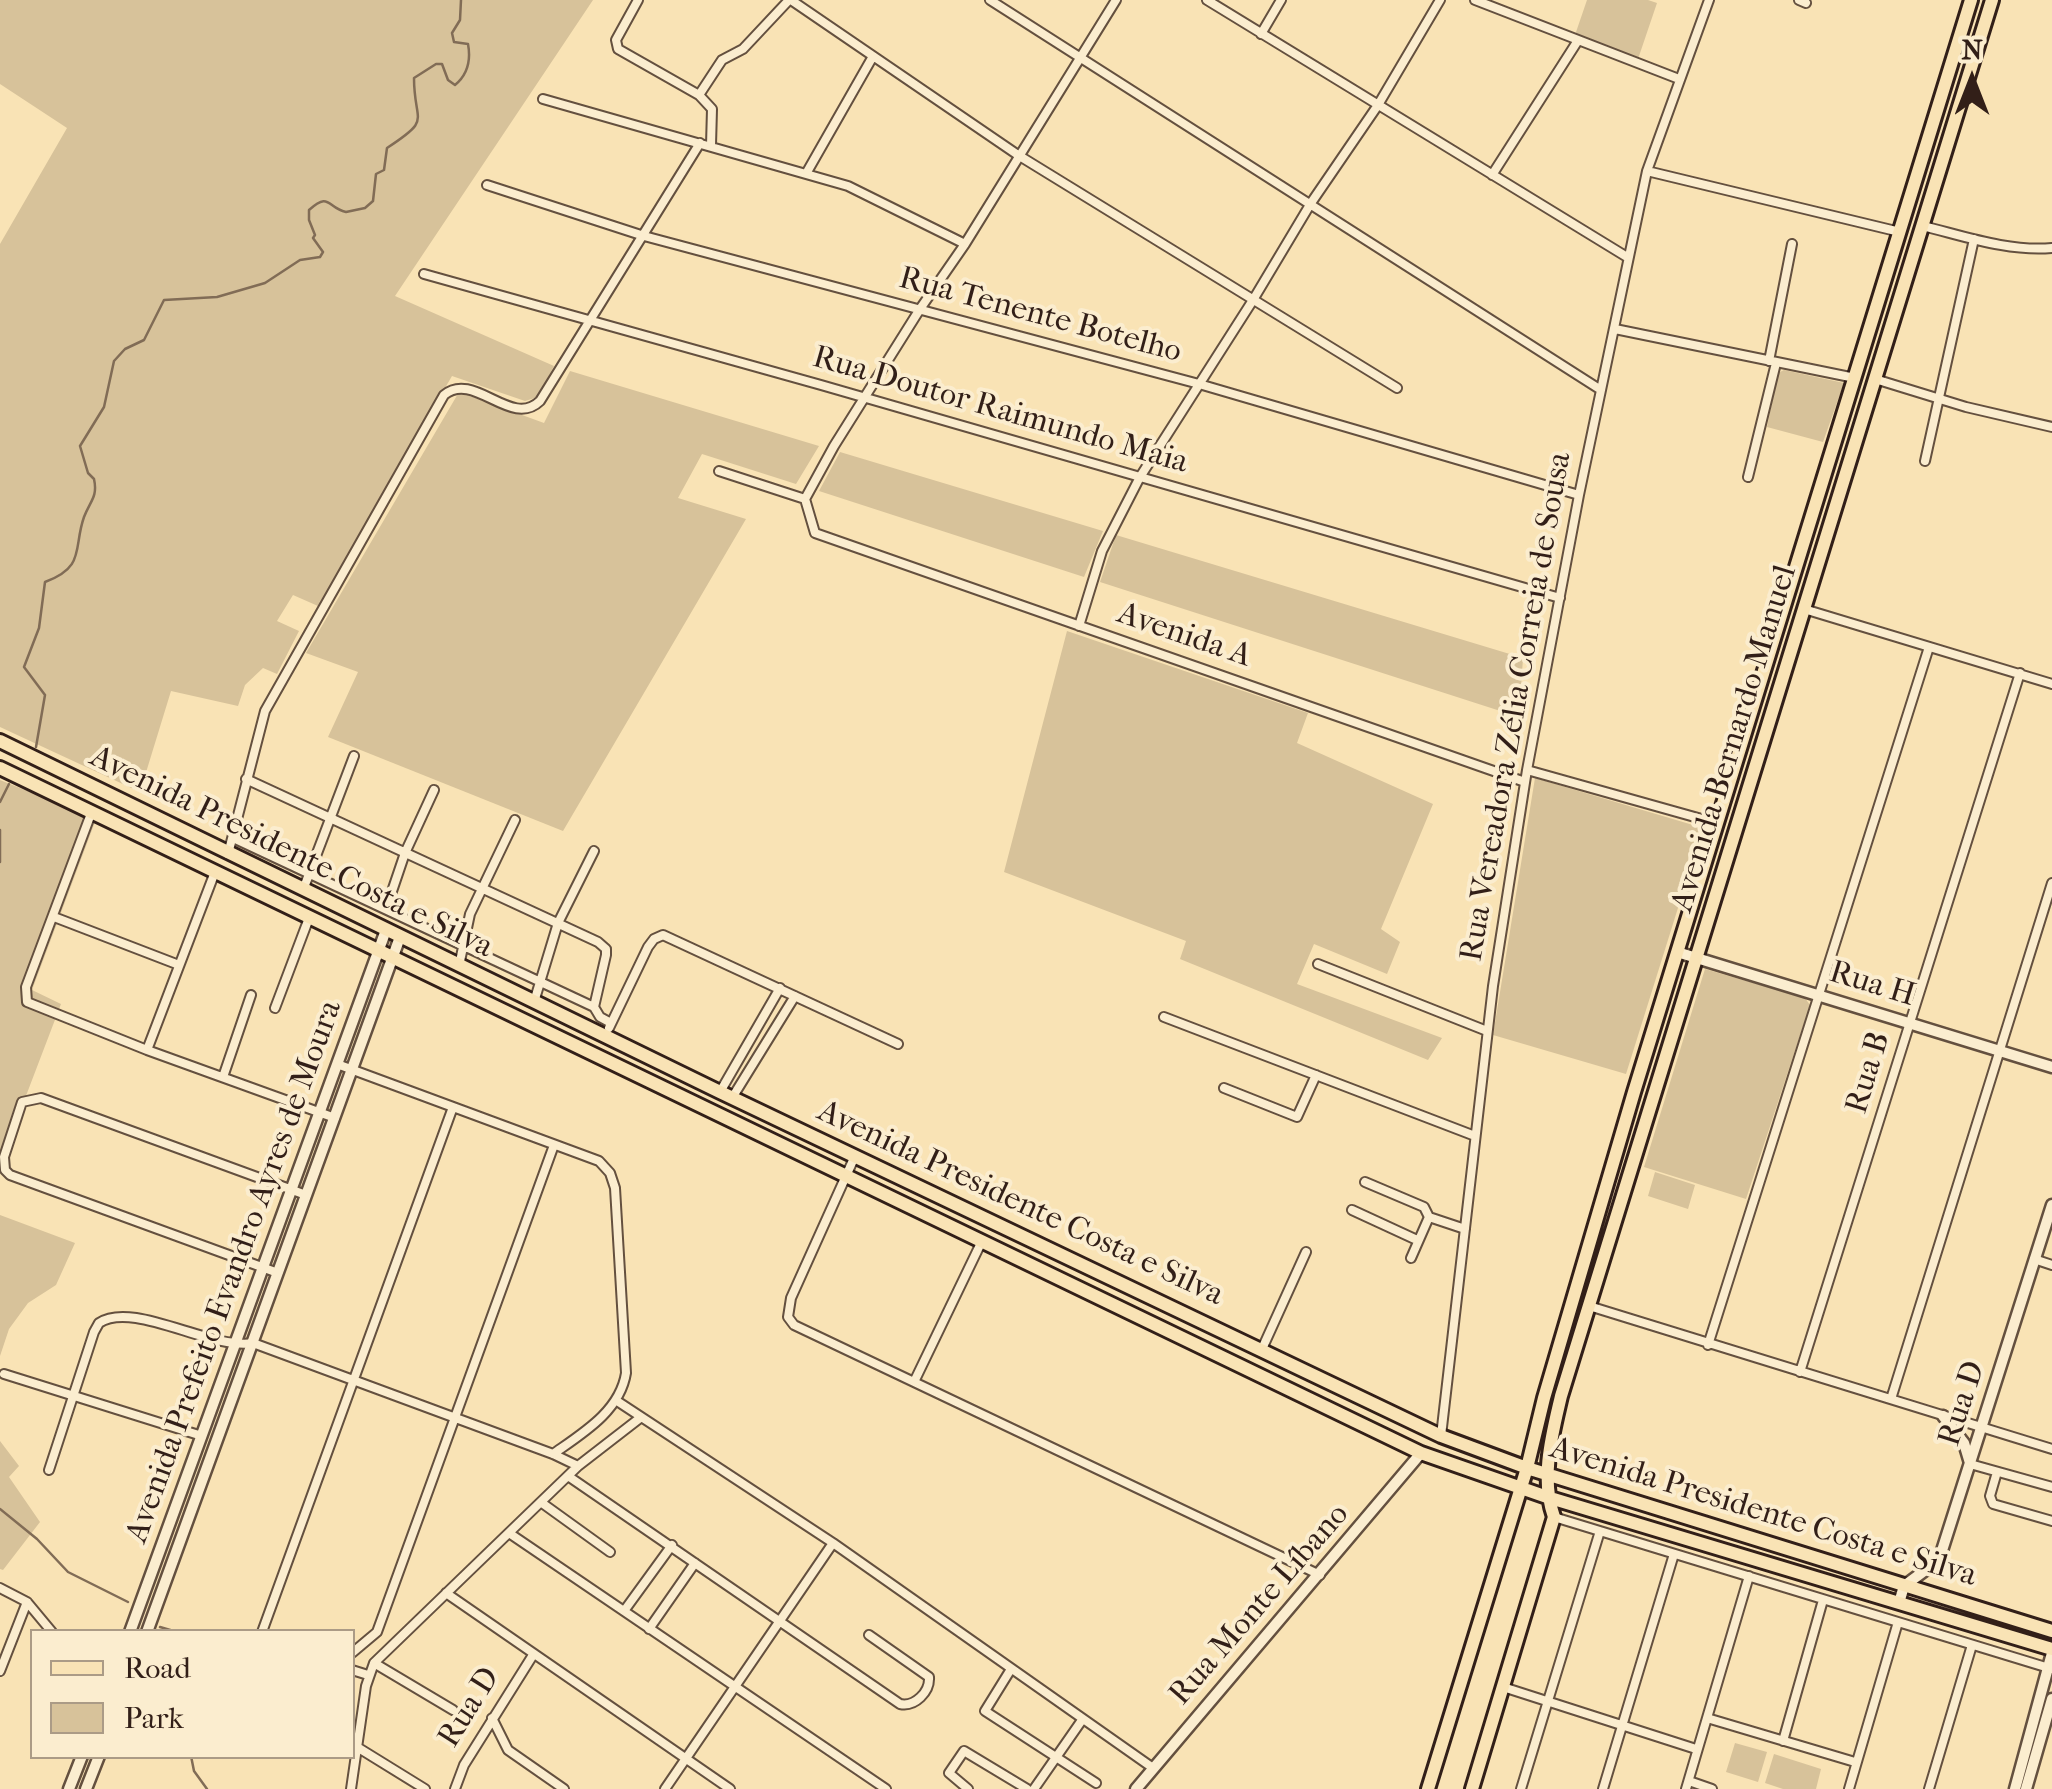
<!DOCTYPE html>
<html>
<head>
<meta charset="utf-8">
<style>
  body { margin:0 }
  #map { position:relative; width:2052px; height:1789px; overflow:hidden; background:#f9e3b5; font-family:"IM FELL French Canon",serif }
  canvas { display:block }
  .legend { position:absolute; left:30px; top:1629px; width:325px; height:130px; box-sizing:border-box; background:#fbedcf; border:2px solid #ab9b86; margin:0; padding:12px 18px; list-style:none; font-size:30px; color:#321f18 }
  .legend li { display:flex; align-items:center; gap:20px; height:50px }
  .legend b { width:50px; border:2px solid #ab9b86 }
  .north { position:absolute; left:1922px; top:30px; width:100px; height:100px; -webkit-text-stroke:8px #fbedcf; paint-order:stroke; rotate:0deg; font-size:28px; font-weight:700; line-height:40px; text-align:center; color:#321f18 }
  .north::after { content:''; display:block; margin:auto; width:35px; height:45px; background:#321f18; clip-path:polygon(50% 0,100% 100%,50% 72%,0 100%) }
</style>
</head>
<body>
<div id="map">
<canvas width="2052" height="1789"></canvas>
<ul class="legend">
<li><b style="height:12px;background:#f9e3b5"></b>Road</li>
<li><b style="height:28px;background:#d7c29a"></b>Park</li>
</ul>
<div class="north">N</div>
</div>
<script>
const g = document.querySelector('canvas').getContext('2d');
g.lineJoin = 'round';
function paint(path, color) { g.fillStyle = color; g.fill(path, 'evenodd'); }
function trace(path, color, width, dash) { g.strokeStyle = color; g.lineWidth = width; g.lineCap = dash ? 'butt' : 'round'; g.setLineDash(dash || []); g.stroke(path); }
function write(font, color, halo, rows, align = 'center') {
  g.font = font + ' "IM FELL French Canon",serif'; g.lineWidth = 8; g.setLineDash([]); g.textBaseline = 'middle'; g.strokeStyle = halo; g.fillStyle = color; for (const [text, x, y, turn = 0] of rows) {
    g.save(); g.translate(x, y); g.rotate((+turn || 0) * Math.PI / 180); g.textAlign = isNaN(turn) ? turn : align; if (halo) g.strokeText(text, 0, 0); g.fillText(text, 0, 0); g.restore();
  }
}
paint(new Path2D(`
  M0,0h593l-198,296 159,70 -16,31 -13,4 -73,-25 -134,230 -25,-11 -16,26 22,10 -22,43 -14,-6 -18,17 -7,21 -67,-15 -31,101 -140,-65v-483l67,-116 -67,-44z
  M1587,0h61l9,3 -19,56 -63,-24z
  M1784,370l60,13 -21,59 -56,-15 11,-54z
  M570,371l249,75 -23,38 -94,-30 -24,44 68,21 -183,312 -235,-94 30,-65 -52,-19 153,-261 85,31z
  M840,452l263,79 -19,46 -265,-86z
  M1116,535l407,123 -4,59 -419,-135z
  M1067,631l241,82 -11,30 136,61 -52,125 19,13 -13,32 -73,-30 -17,40 145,54 -14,22 -248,-101 6,-18 -182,-69z
  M1535,778l168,50 -77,246 -133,-39z
  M0,780l77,31 18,11 -63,168 29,14 -61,160z
  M1705,969l100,29 5,7 -64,194 -102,-32z
  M1655,1172l40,13 -7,24 -40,-13z
  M0,1215l75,28 -19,42 -28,18 -19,26 -9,27z
  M0,1441l19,25 -10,11 31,45 -37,48 -3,-1z
  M1735,1743l32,9 -9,30 -32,-10z
  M1774,1754l47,15 -5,20h-33l-18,-6z`), '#d7c29a');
trace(new Path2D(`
  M36,747l9,-52 -21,-28 15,-39 6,-46c41,-15 28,-34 39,-65 6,-16 14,-20 10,-38l-6,-6 -8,-27 24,-39 10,-46 11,-12 19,-9 20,-40 53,-3 48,-14 35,-23 20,-3 3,-5 -10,-14 2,-3 -6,-15v-10c21,-19 18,-2 37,2l19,-4 8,-7 3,-27 8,-4 3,-22c46,-30 27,-24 27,-70l22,-14h6l6,16 7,5c12,-10 16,-25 13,-41l-14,-2 -2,-9 8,-13 1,-20
  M0,802l9,-18
  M0,830v32
  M0,1509l37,30 31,33 60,30
  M160,1627l17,5
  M191,1756l3,15 13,18`), '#816c56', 2.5);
const minor = new Path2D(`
  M638,0l-22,40 2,9 81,46
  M791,0l227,155 379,233
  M990,0l611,390
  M1116,0l-151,244 -45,65 -86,137 -29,53 10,34 710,249
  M1207,0l420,257
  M1475,0l204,79
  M1799,0l7,3
  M1261,34l20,-34
  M543,99l305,87 117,58
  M711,145l1,-36 -13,-14 23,-35 21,-11 46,-49
  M1647,171l253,61
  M807,172l65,-114
  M1492,175l85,-133
  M487,185l157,51 555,148 380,111
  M1923,226c41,10 86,26 129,22
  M424,274l397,111 739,213
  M1615,329l240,49
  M1769,361l23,-117
  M1875,379l91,28 86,20
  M1925,461l49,-222
  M719,471l86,28
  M1748,477l28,-114
  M1804,609l248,75
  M1079,626l23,-75 38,-74 113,-177 58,-97 67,-98 62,-105
  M1527,770l189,53
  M246,779l352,163 8,7v6l-12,52
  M92,811l-66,176 1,15 120,48 188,68
  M233,838l361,169 6,10 11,6
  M228,854l37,-143 179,-316c30,-25 67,34 96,6l160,-258
  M303,890l51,-134
  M386,909l19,-56 29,-63
  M54,917l125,48
  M1318,964l169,67
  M459,966l11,-52 45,-94
  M534,1002l24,-79 36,-72
  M275,1008l34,-90
  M1164,1017l311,119
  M609,1028l39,-81 6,-8 9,-4 235,109
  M147,1050l68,-178
  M337,1064l262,97 11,12 5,15 11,185c-6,38 -43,60 -73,81
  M223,1077l28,-82
  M1224,1088l73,29 19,-42
  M720,1092l60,-104
  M732,1098l63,-102
  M855,1156l-64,142 -3,19 6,8 526,250
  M1365,1182l59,25 5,10
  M1352,1210l65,30
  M1411,1258l18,-41 36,12
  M2034,1259l18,6
  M278,1273l-268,-98 -5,-5 -1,-13 18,-55 19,-4 265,97
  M1589,1306l463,143
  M1708,1345l221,-698
  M1262,1349l44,-97
  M1800,1372l220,-699
  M4,1374l198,62
  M914,1382l67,-139
  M1891,1399l161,-516
  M617,1401l216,142 320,225
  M1441,1436l52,-450 34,-216 52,-275 68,-324 62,-171
  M1970,1464l82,23
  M49,1470l45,-138 5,-9c34,-23 111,27 154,20l300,111 25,12
  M1997,1472l-7,24 3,8 59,17
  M568,1476l332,228c15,3 30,-12 29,-27l-60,-42
  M542,1503l68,49
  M1554,1517l498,152
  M509,1533l377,256
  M0,1588l27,14 25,30
  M446,1593l284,196
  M624,1611l48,-66
  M649,1629l46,-66
  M262,1632l191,-525
  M352,1653l25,-21 177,-487
  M374,1663l79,47
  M1011,1669l-26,42 111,72
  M352,1670l16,5
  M0,1671l27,-69
  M1503,1687l193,62
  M492,1718l16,32 56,39
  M1707,1718l148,44
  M1783,1741l40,-141
  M357,1747l68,42
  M1689,1781l23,8
  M351,1789l15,-103 8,-23 204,-197 62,-48
  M455,1789l9,-24 69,-110
  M665,1789l168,-246
  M968,1789l-19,-16 15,-22 63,38
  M1034,1789l48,-69
  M1521,1789l79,-258
  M1603,1789l71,-235
  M1686,1789l63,-213
  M1849,1789l49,-167
  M1929,1789l43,-144`);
const tertiary = new Path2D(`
  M1677,952l375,115
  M1943,1416l21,27 6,20
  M1899,1603l5,-17 35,-26 113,-355
  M130,1632l256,-702
  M147,1632l253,-695
  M69,1789l13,-33
  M86,1789l13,-33
  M1136,1789l285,-336
  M2015,1789l37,-136
  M2026,1789l26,-90`);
const primary = new Path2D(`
  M0,741l720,351 721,344 86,32 525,163
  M0,768l1421,685 126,44 505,152
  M1428,1789l99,-321 17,-70 90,-306 337,-1092
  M1472,1789l82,-272c-14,-40 -2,-82 7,-121l431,-1396`);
trace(minor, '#64503f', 12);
trace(tertiary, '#64503f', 15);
trace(primary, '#321f18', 18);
trace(minor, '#fbedcf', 8);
trace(tertiary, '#fbedcf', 10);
trace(primary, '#f9e3b5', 12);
write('32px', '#321f18', '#fbedcf', [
  ["Rua Tenente Botelho",1040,316,15],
  ["Rua Doutor Raimundo Maia",1000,411,16],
  ["Avenida A",1184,636,19],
  ["Rua Vereadora Zélia Correia de Sousa",1517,707,-80],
  ["Avenida Bernardo Manuel",1735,739,-73],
  ["Avenida Presidente Costa e Silva",291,853,26],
  ["Rua H",1872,985,17],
  ["Rua B",1869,1073,-73],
  ["Avenida Presidente Costa e Silva",1020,1204,25],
  ["Avenida Prefeito Evandro Ayres de Moura",235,1272,-70],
  ["Rua D",1963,1404,-72],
  ["Avenida Presidente Costa e Silva",1763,1513,17],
  ["Rua Monte Líbano",1260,1605,-49],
  ["Rua D",470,1708,-58]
]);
</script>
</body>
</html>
